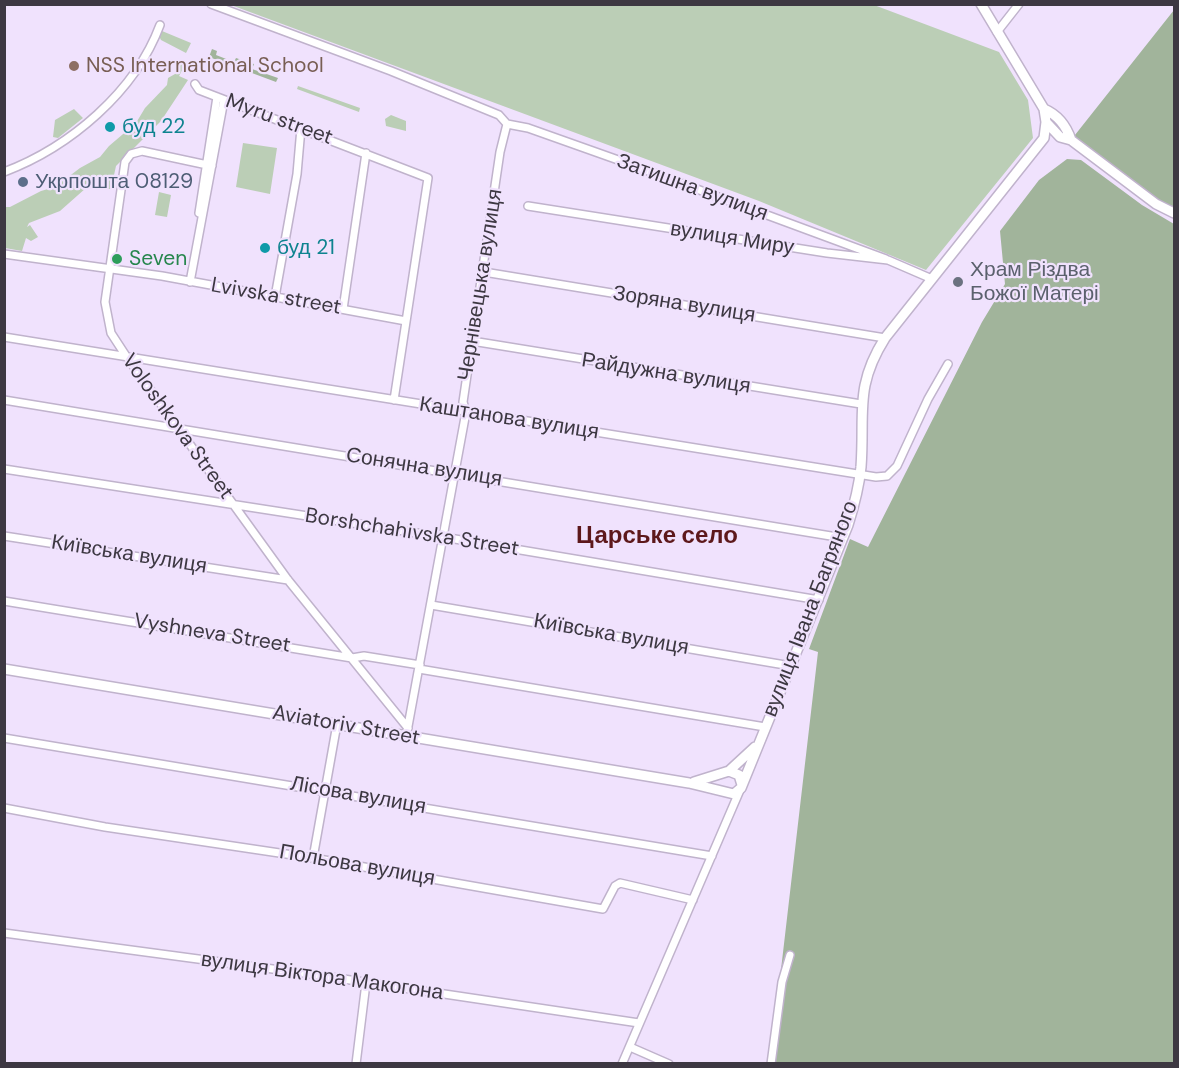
<!DOCTYPE html>
<html>
<head>
<meta charset="utf-8">
<style>
  body { margin:0 }
  #map { position:relative; width:1179px; height:1068px; overflow:hidden; background:#f0e2fd; font-family:"DM Sans",sans-serif }
  canvas { display:block }
  .frame { position:absolute; inset:0; border:6px solid #3d3842; pointer-events:none }
</style>
</head>
<body>
<div id="map">
<canvas width="1179" height="1068"></canvas>
<div class="frame"></div>
</div>
<script>
const g = document.querySelector('canvas').getContext('2d');
g.lineJoin = 'round';
function paint(path, color) { g.fillStyle = color; g.fill(path, 'evenodd'); }
function trace(path, color, width, dash) { g.strokeStyle = color; g.lineWidth = width; g.lineCap = dash ? 'butt' : 'round'; g.setLineDash(dash || []); g.stroke(path); }
function write(font, color, halo, rows, align = 'center') {
  g.font = font + ' "DM Sans",sans-serif'; g.lineWidth = 4.5; g.setLineDash([]); g.textBaseline = 'middle'; g.strokeStyle = halo; g.fillStyle = color; for (const [text, x, y, turn = 0] of rows) {
    g.save(); g.translate(x, y); g.rotate((+turn || 0) * Math.PI / 180); g.textAlign = isNaN(turn) ? turn : align; if (halo) g.strokeText(text, 0, 0); g.fillText(text, 0, 0); g.restore();
  }
}
paint(new Path2D(`
  M231,5h643l125,47 29,48 5,38 -107,132 -167,-69z
  M162,31l29,12 -5,10 -25,-13 -2,-4z
  M179,62l6,3 -6,11 9,4 -27,41 -45,45 -5,23 -25,-1 -26,23 -31,12 -2,4 3,-2 8,12 -7,4 -5,-3 -4,13 -17,-3 -1,-41h6l31,-16 14,-4 25,-19 20,-11 9,-11 27,-23 9,-15 22,-23 1,-7 7,-4z
  M298,86l62,22 -1,4 -62,-23z
  M74,109l9,9 -25,20 -5,-1 2,-17z
  M391,115l15,6v10l-20,-5 -1,-7z
  M243,143l34,5 -7,46 -34,-7z
  M159,192l12,3 -4,22 -12,-2z`), '#bbceb6');
paint(new Path2D(`
  M1174,10v203l-103,-73z
  M212,49l5,2 -1,4 18,7 2,-4 18,6 -2,5 26,9 -2,4 -67,-25z
  M1067,159l14,1 61,45 32,19v839l-404,1 48,-412 -9,-3 41,-110 18,8 114,-225 23,-38 -5,-53 39,-51z`), '#a1b49b');
const street = new Path2D(`
  M211,4l180,67 108,44 8,9 -7,28 -37,250 3,10 -60,325
  M997,32l22,-28
  M195,84l4,6 229,88 -34,222
  M507,124l21,4 93,33 265,98
  M212,166l-70,-15 -11,3 -6,8 -20,140 6,31 15,23 162,224 120,148
  M4,172c66,-25 131,-80 156,-147
  M528,206l299,47 61,7 44,19
  M199,213l18,-116
  M4,254l158,22 244,45
  M484,272l401,66
  M190,282l34,-182
  M275,297l22,-123 4,-46
  M343,309l23,-156
  M4,337l872,140 11,-1 10,-10 31,-67 20,-35
  M472,341l389,63
  M4,400l839,138
  M4,469l439,68 376,63
  M4,536l284,44
  M4,601l348,57 12,-2 56,9
  M431,605l360,61
  M419,669l346,58
  M4,738l708,118
  M4,808l101,19 208,31 290,51 12,-23 5,-3 73,17
  M313,858l24,-134
  M4,933l306,41 329,49
  M630,1047l39,17
  M356,1064l10,-81
  M622,1064l118,-274
  M771,1064l11,-82 8,-27`);
const secondary = new Path2D(`
  M981,4l63,105 2,13
  M1044,109c14,6 22,16 27,31
  M1046,122l14,15 11,3 85,64 18,9
  M4,669l685,114 45,11 7,-6 107,-263c6,-19 11,-38 13,-58 4,-54 -7,-80 24,-129l159,-200 2,-16
  M729,771l26,-24
  M694,782l35,-11 10,4 3,10`);
trace(street, '#c0b3cc', 10);
trace(secondary, '#c0b3cc', 12);
trace(street, '#fff', 7);
trace(secondary, '#fff', 9);
for (const [x, y, r, color] of [
  [74,66,6,"#8d6e63"],
  [110,127,6,"#0f9aa8"],
  [23,182,6,"#5c6f8a"],
  [265,248,6,"#0f9aa8"],
  [117,259,6,"#2e9e5b"],
  [958,282,6,"#6b7280"]
]) { const dot = new Path2D(); dot.arc(x, y, r, 0, 2 * Math.PI); g.fillStyle = color; g.fill(dot); trace(dot, '#f0e2fd', 2); }
write('21px', '#785e54', '#f0e2fd', [
  ["NSS International School",86,66]
], 'left');
write('21px', '#3d3842', '#f0e2fd', [
  ["Myru street",279,120,20],
  ["Затишна вулиця",692,188,20],
  ["вулиця Миру",732,239,9],
  ["Чернівецька вулиця",481,285,-81],
  ["Lvivska street",276,297,10],
  ["Зоряна вулиця",684,305,9],
  ["Райдужна вулиця",666,374,9],
  ["Каштанова вулиця",509,419,9],
  ["Voloshkova Street",177,427,54],
  ["Сонячна вулиця",424,468,9],
  ["Borshchahivska Street",412,533,9],
  ["Київська вулиця",129,555,9],
  ["вулиця Івана Багряного",811,609,-69],
  ["Vyshneva Street",212,634,9],
  ["Київська вулиця",611,635,10],
  ["Aviatoriv Street",346,726,10],
  ["Лісова вулиця",358,796,10],
  ["Польова вулиця",357,866,10],
  ["вулиця Віктора Макогона",322,977,8]
]);
write('21px', '#0d838f', '#f0e2fd', [
  ["буд 22",122,127],
  ["буд 21",277,248]
], 'left');
write('21px', '#4e5e75', '#f0e2fd', [
  ["Укрпошта 08129",35,182]
], 'left');
write('21px', '#27864d', '#f0e2fd', [
  ["Seven",129,259]
], 'left');
write('21px', '#5b616d', '#f0e2fd', [
  ["Храм Різдва",970,270],
  ["Божої Матері",970,294]
], 'left');
write('bold 24px', '#5d181b', '#f0e2fd', [
  ["Царське село",657,537]
]);
</script>
</body>
</html>
